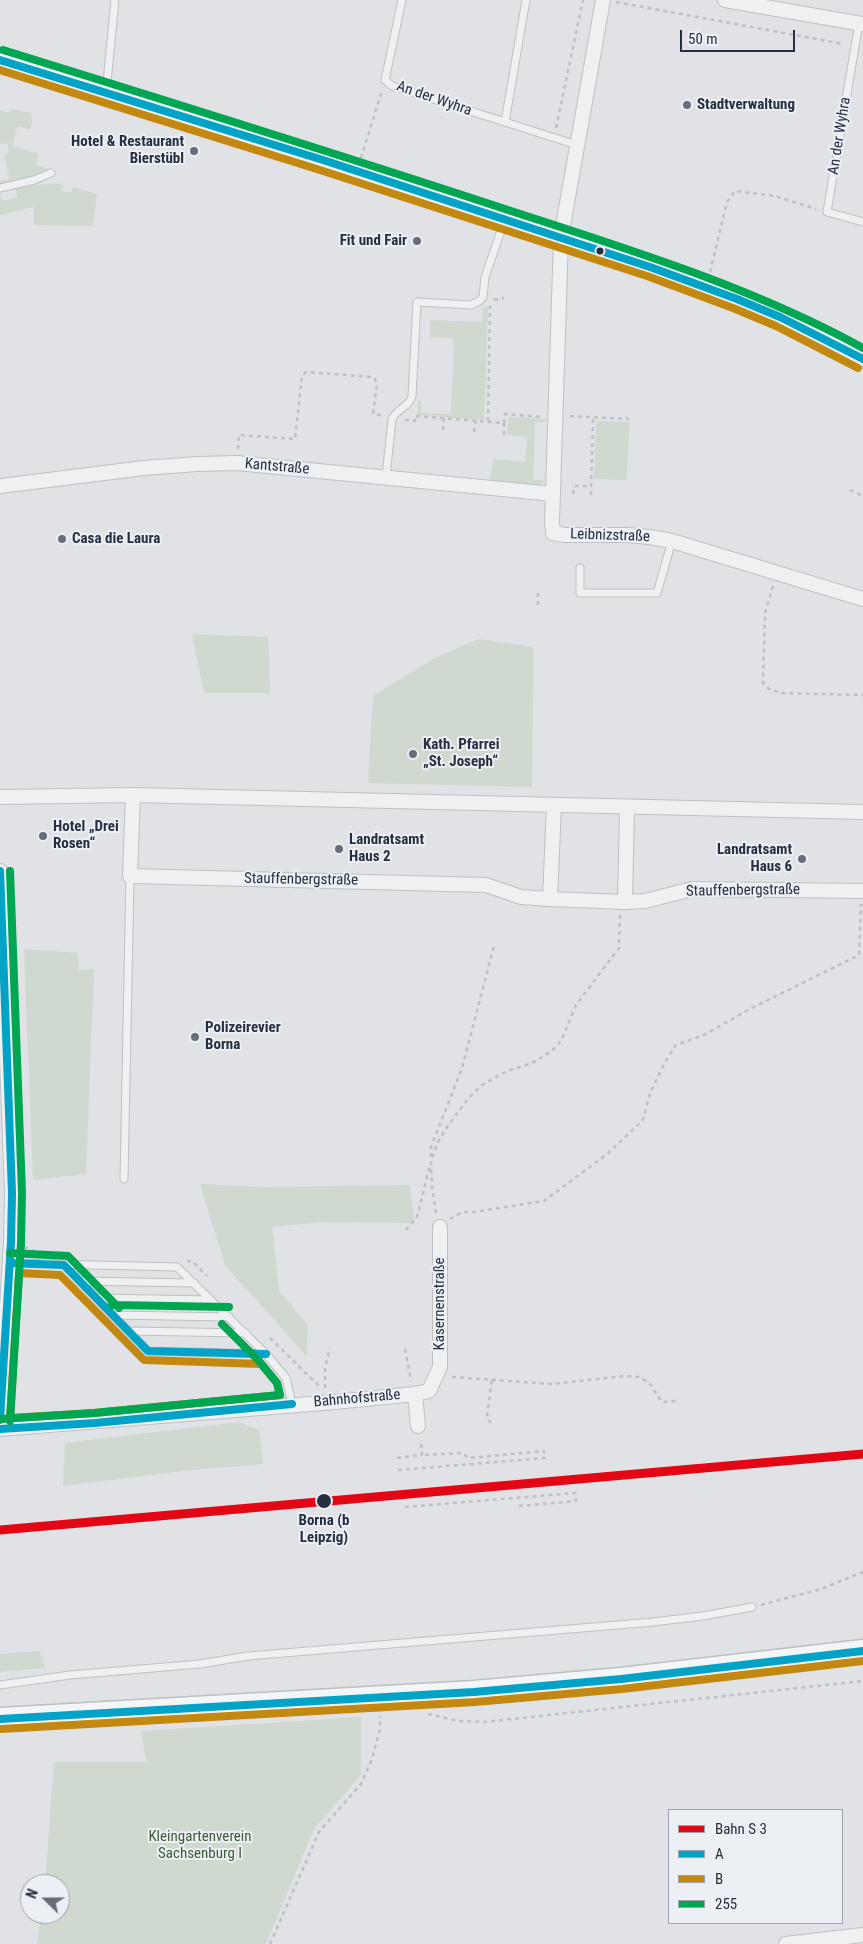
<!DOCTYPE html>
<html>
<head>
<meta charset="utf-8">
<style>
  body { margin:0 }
  #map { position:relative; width:863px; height:1944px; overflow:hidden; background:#e0e2e5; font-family:"Roboto Condensed",sans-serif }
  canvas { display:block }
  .legend { position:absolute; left:668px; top:1809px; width:175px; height:115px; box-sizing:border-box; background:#ecf0f5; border:1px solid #9da3ac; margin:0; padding:6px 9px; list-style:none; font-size:15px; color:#262f3f }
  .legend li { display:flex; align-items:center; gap:10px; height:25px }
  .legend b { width:25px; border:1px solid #9da3ac }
  .north { position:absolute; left:20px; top:1874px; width:50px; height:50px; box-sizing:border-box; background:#ecf0f5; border:1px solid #9da3ac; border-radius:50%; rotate:292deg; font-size:14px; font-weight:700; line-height:20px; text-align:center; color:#262f3f }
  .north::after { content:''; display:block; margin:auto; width:18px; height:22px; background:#676e79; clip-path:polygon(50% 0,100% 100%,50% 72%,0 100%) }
  .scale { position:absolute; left:680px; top:30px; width:115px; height:22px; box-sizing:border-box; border:2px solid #262f3f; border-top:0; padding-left:6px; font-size:15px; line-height:18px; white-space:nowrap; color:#262f3f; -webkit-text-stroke:4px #ecf0f5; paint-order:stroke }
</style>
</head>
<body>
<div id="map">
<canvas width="863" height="1944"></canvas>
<ul class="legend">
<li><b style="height:6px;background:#e30614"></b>Bahn S 3</li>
<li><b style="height:6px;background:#02a3c7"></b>A</li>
<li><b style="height:6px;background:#c38810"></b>B</li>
<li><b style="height:6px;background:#00a651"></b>255</li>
</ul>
<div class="north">N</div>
<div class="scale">50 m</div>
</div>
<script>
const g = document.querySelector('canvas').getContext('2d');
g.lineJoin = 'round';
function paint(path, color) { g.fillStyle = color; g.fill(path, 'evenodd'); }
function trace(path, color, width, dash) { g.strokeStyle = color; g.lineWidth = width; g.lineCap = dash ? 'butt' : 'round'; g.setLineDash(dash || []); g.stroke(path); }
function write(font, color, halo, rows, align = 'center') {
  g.font = font + ' "Roboto Condensed",sans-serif'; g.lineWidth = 4; g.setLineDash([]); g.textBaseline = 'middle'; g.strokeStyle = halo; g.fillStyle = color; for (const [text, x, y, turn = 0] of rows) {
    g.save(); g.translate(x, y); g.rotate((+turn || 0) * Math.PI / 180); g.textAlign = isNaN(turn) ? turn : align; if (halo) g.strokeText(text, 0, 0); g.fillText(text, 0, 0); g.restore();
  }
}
paint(new Path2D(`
  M11,109l21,4 -1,5 2,1 -3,11 -12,-4 -6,20 27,8 -3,11 13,4 -13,7 -36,8v-3l10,-2 -6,-22 5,-6 -2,-8 -7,1v-34l9,3z
  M62,183l-1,7 9,3 3,-6 24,7 -4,32 -59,-1v-18l-34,8v-23l2,9 15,-3 -2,-10 17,-3z
  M488,307l-4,113 -66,-5v-14h3v12l30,1 3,-76 -24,-1v-17l52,2 1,-14z
  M509,417l37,2v3h-11l-2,58h12l-3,4 -7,3 -45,-6 3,-22 32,3 2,-25 -20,-2z
  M596,421l33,1 -2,58 -33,-1z
  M192,634l76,3 2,56h-66z
  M478,639l55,8 -1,140 -164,-4 5,-87 60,-37z
  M24,949l54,4 1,17 15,-1 -8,205 -53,6z
  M200,1184l65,3 145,-2 4,38 -91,-1 -51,5 7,64 29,34 -1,32 -82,-92z
  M239,1422l20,8 4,34 -81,7 -119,15 2,-43z
  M40,1651l5,17 -45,4v-18z
  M361,1717v58l-47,54 -48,115h-229l4,-30h19v-30h-15l9,-122h92l-5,-31z`), '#d0d9d0');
const service = new Path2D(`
  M402,0l-17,80 7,6 185,59
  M859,23l-32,189 36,10
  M106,93l9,-93
  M505,122l21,-122
  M0,188l34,-8 17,-7
  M386,477l6,-58c5,-11 17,-11 20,-23l5,-94 54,3 8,-4 4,-4 2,-20 20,-58
  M580,568v25h77l15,-52
  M124,1179l6,-303
  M10,1263l167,4 89,87 20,24 6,26
  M64,1265l84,86 118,3
  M80,1281l114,2
  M96,1298l115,2
  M112,1315l117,2
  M128,1331l118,2
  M0,1685l70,-10 130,-11 48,-8 405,-34 50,-6 49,-9`);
const minor = new Path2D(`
  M603,0l-42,237 -9,285 1,11 11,2h63l22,2 23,4 191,58
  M725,0l138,24
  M0,60c173,53 345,106 517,163 118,39 238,73 346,136
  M0,486l144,-18 53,-4 40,-1 316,31
  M133,795l-3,81 356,9 35,12 29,2 4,-94
  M0,797l133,-2 730,17
  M0,871l12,322 -1,49 -11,178
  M550,899l75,3 2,-95
  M625,902l20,-1 47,-12 171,2
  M415,1394l3,32
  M0,1429l335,-27 80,-8 14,-3 11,-24v-140
  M786,1944l77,-9`);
const primary = new Path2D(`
  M0,1719l474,-27 147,-13 242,-28`);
trace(service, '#bec0c3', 9);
trace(minor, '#bec0c3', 16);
trace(primary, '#bcbfc3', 25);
trace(new Path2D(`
  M616,2l228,42
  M556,128l27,-128
  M361,158l21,-67
  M710,272l17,-70 8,-11 40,5 41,13
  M494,300l10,-2
  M570,416l59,3
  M405,420l10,1v-5l89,7 1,-9 37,3
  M488,421l2,-115
  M443,430l1,-12
  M474,432l2,-11
  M504,435v-12
  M238,449l1,-14 56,4 7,-63 4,-4 66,5 3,2 2,5 -4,29 9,3
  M850,490l13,6
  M573,494l1,-7 2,-1h15
  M591,495l2,-77
  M773,586l-8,27 -2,70 6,6 11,4 83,2
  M538,605v-13
  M431,1157v-10l31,-79 32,-122
  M436,1213l-4,-27 -1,-26 7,-18 9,-15 20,-27 15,-15 25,-14 25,-8 20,-12 9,-10 15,-36 43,-57 1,-33
  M450,1219l12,-7h12l70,-11 63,-47 36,-34 7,-27 15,-31 11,-17 28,-10 46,-26 109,-54 2,-51
  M406,1230l11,-13 13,-52
  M24,1247l13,5
  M187,1261h5l15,15
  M270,1338l51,50
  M405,1349l6,32
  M452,1377l100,7 72,-8 16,1 10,7 12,18 14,-1
  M325,1388v-20l5,-20
  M491,1423l-4,-6 5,-38
  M397,1458l25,-3 -1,-15
  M398,1470l147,-12 -1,-7 -76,7 -5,-5 -41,2
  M405,1507l170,-14 1,8 -58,5
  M761,1605l60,-16 42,-17
  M428,1714l30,7 26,1 379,-41
  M270,1944l49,-112 42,-48 11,-25 8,-30v-13`), '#bfc0c5', 2.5, [4, 4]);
trace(service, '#eff0f2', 7);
trace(minor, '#eff0f2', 14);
trace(primary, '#f4f5f6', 22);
trace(new Path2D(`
  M0,60l323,100 327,107 87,32 43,18 83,42
  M0,871l12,322 -1,49 -11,178
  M10,1263l54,2 84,86 118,3
  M0,1429l95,-6 197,-19
  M0,1719l474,-27 147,-13 242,-28`), '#02a3c7', 8);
trace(new Path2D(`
  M0,70l320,100 327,106 86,32 43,18 82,42
  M19,1273l41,2 84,85 117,4 16,19 3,12 -186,18 -84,5z
  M1,1729l474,-27 147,-13 241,-28`), '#c38810', 8);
trace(new Path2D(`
  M3,50c168,52 335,104 502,159 122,40 245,77 358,139
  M10,1253l58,3 51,52
  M112,1305l117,2
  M0,1419l94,-6 186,-18 -3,-12 -18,-22 -37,-37
  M10,1421l11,-178 1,-50 -12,-322`), '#00a651', 8);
trace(new Path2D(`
  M0,1530l863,-76`), '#e30614', 9);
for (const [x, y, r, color] of [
  [687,105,5,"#676e79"],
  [194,151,5,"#676e79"],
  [417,241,5,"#676e79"],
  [600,251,4.5,"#262f3f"],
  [62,539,5,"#676e79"],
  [413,754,5,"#676e79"],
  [43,836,5,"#676e79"],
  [339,849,5,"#676e79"],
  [802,859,5,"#676e79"],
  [195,1037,5,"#676e79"],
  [324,1501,8,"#262f3f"]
]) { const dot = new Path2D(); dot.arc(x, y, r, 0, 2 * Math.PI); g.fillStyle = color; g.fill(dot); trace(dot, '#ecf0f5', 2); }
write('15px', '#262f3f', '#ecf0f5', [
  ["An der Wyhra",434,99,19],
  ["An der Wyhra",840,136,-81],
  ["Kantstraße",277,467,5],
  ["Leibnizstraße",610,536,2],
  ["Stauffenbergstraße",301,880,1],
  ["Stauffenbergstraße",743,891,-1],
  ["Kasernenstraße",440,1304,-90],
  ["Bahnhofstraße",357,1399,-5]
]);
write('bold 15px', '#262f3f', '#ecf0f5', [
  ["Stadtverwaltung",697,105],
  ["Hotel & Restaurant",184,142,"right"],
  ["Bierstübl",184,159,"right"],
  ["Fit und Fair",407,241,"right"],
  ["Casa die Laura",72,539],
  ["Kath. Pfarrei",423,745],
  ["„St. Joseph“",423,762],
  ["Hotel „Drei",53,827],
  ["Rosen“",53,844],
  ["Landratsamt",349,840],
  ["Haus 2",349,857],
  ["Landratsamt",792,850,"right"],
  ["Haus 6",792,867,"right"],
  ["Polizeirevier",205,1028],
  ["Borna",205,1045]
], 'left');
write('bold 15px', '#262f3f', '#ecf0f5', [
  ["Borna (b",324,1521],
  ["Leipzig)",324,1538]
]);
write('15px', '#3a5b33', '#ecf0f5', [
  ["Kleingartenverein",200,1837],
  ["Sachsenburg I",200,1854]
]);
</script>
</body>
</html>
